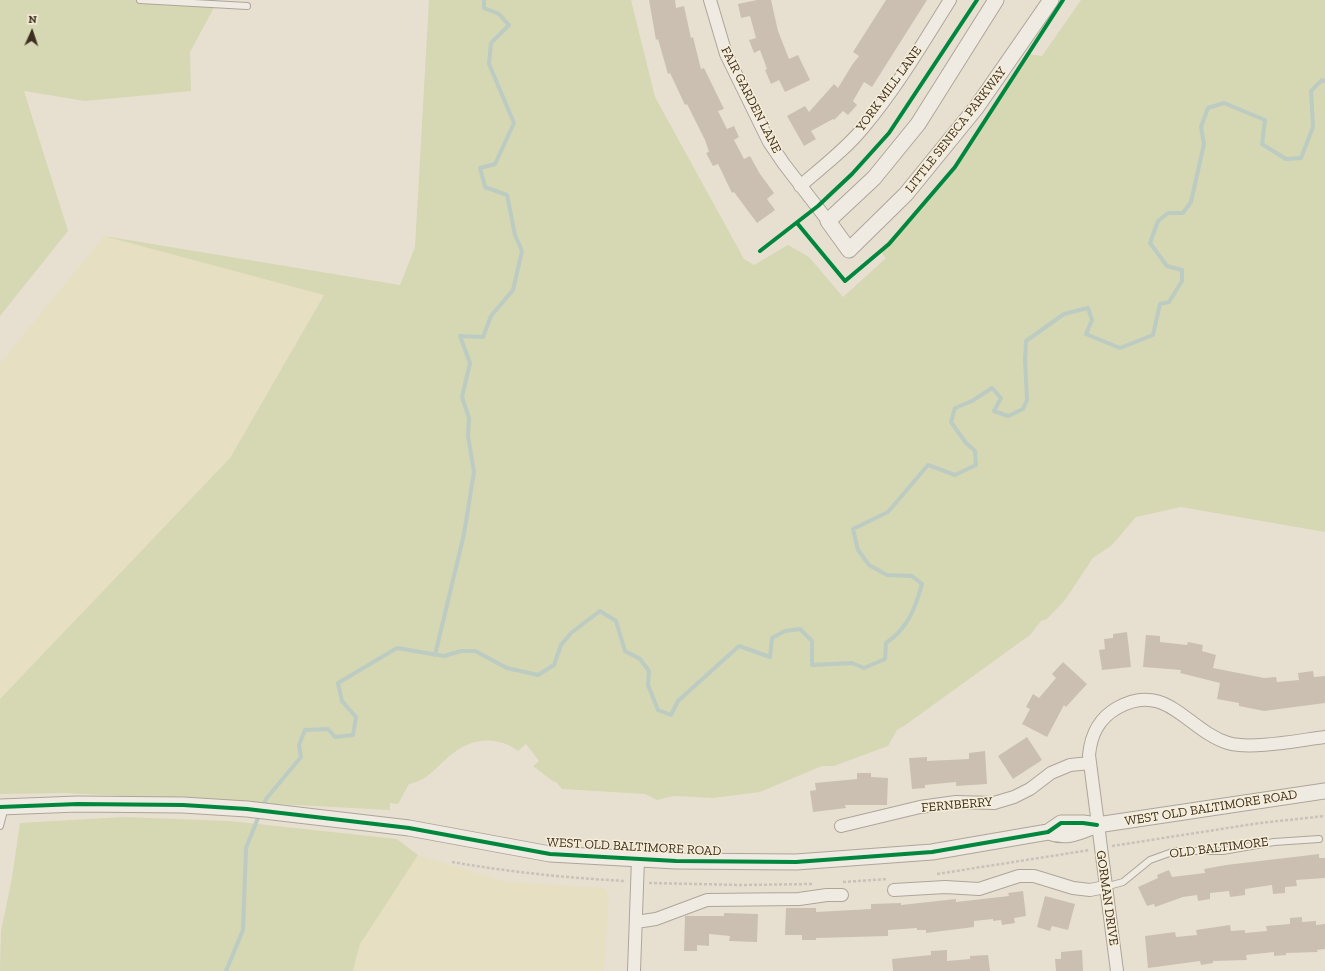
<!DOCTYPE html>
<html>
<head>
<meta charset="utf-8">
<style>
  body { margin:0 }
  #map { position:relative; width:1325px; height:971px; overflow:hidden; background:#e7e0d1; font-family:"Zilla Slab",serif }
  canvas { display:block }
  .north { position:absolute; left:12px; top:12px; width:40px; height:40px; -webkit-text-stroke:3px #f7eed8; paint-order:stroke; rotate:3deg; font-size:11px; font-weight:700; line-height:16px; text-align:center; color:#3d2e20 }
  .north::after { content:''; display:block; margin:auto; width:14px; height:18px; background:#3d2e20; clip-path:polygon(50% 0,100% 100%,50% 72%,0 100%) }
</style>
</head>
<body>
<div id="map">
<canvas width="1325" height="971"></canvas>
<div class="north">N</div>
</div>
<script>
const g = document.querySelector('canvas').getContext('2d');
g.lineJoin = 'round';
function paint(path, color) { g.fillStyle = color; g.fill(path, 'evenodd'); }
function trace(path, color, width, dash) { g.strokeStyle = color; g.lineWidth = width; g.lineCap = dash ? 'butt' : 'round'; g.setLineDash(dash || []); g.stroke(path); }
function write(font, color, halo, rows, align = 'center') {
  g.font = font + ' "Zilla Slab",serif'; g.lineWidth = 3; g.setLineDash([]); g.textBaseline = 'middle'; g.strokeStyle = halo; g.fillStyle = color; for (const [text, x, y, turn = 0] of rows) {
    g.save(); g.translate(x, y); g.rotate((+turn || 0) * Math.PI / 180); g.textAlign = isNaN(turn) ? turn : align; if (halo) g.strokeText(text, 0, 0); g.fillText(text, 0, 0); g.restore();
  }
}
paint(new Path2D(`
  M104,236l220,58 -94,164 -230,241v-336z
  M418,855l88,27 99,6 4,9 -5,74h-251l9,-32z`), '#e6dfc2');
paint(new Path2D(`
  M0,0h217l-1,4 -26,48 1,39 -106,10 -61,-10 44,140 -68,85z
  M429,0h202l24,97 89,162 10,6 34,-20 21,12 34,40 43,-39 -7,-8 38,-39 36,-44 75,-113 14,2 39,-56h244v532l-144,-25 -45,10 -24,28 -19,13 -28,42 -18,19 -6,2 -11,14 -126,91 -7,4 -9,16 -54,20h-12l-62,26 -47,6 -40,-2 -16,4 -12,-6 -83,-5 -6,-7h-2l-21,-16 6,-5 -13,-17 -8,7c-21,-16 -48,-13 -67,4 -14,11 -24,26 -42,29l-11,20 -8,-1v7l-325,-17 -65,1v-95l230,-241 94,-163 -220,-59 296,49 15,-38z
  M123,817l107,4 167,18 21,16 -58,89 -7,27h-353l1,-40 11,-53 8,-55z`), '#d6d7b3');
trace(new Path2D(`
  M435,655l29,-121 10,-62 -6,-36 1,-18 -7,-21 8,-34 -10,-27 23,1 8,-21 22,-26 9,-39 -7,-16 -8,-40 -22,-8 -5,-19 15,-4 19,-41 -25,-59 2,-21 18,-18 -10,-11 -15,-6v-8
  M263,807l3,-8 35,-42 -2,-12 6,-15 23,-1 7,8 18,-2 3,-18 -14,-16 -4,-18 59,-35 47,8 17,-5h14l32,17 31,7 16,-10 7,-20 10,-12 29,-22 16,10 9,30 15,8 9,12 -1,14 10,25 13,5 7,-14 61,-55 31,11 2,-19 13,-7 15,-2 12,12v24l40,-2 12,5 21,-9 1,-16c22,-15 29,-34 36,-59l-10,-8 -25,-1 -18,-10 -11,-15 -5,-21 35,-17 40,-47 27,10 21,-10 -1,-14 -9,-8 -15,-21 4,-14 17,-7 20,-13 9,10 -7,13 14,5 15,-7 4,-9 -2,-40 1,-19 38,-27 24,-6 4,12 -6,14 34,14 33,-13 7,-31 9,-2 13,-21v-11l-15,-4 -17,-23 8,-22 10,-8h15l8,-11 13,-58 -3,-17 7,-19 16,-5 41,17 -3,24 24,15 15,-1 12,-31 -2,-36 11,-11 3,1
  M226,971l17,-41 3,-82 14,-35`), '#bcccc2', 4);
paint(new Path2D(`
  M649,0h26l1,8 8,-2 7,32 2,-1 8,32 3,-1 20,41 -6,2 9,18 7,-3 5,11 -5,3 10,19 6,-3 10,18 14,19 -7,6 8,11 -18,13 -23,-31 -2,1 -14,-29 -5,2 -7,-13 3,-1 -4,-12 -18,-36 -2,1 -15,-32 -2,1 -10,-35 -2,1z
  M757,0h14l7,31 11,28 9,-4 12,25 -25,12 -6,-12 -8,4 -6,-14 2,-1 -7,-19 -6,3 -5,-13 7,-2 -6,-22 -9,2 -3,-14z
  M886,0h41l-55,87 -8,-5 -11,19 4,4 -9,10 -5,-4 -9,9 -1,-1 -22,12 5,8 -12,7 -17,-30 18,-10 4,6 25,-28 4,4 14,-23 7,-9 -6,-4z
  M1127,632l4,35 -29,3 -3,-20 6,-1 -1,-10 9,-1v-4z
  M1146,635l14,1v6l27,3 1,-3 15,3 -1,6 14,4 -3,13 51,10 12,-1 1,5 22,-2 -1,-7 15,-2 1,6 11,-1v27l-61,8 -25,-5v-3l-22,-4 3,-16 -40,-10 1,-3 -38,-3z
  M1063,662l24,22 -21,23 -2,-2 -17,32 -25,-13 8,-15 -4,-2 7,-13 6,4 17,-20 -4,-4z
  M1027,737l15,23 -29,19 -15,-23z
  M985,751l2,33 -31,2v-4l-31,3v3l-13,1 -3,-31 18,-1v4l42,-2v-6z
  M857,773h14v4l17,1 -1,27h-42l1,3 -33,4 -3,-21 6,-1 -1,-7 42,-4z
  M1319,854v4h6v20l-29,2 1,6 -12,1v6l-12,1 -1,-9 -27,4v6l-15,2 -1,-6 -19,2v6l-12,2 -1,-6 -14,2 -28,10 -1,-3 -7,2 -9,-19 20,-9 -1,-3 12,-5 3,7 33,-4 -1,-4 22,-4z
  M1023,891l3,25 -12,2 1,5 -13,2 -1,-5 -8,1v-2l-19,2v6l-48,6v-3h-9v-2l-29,2v6l-72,2v2h-14v-5h-17l1,-27h30v4l55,-3v-5l30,-1v2l55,-6v3l53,-6 -1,-3z
  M1045,896l30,8 -7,26 -16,-4 -2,5 -13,-4z
  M724,913l34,1 -1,28 -28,-1 1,-5 -21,-2v12l-12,-1v6h-13l1,-35h39z
  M1302,917v5l14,-1v4l9,-1v25l-8,1 1,2 -32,1v2l-12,1v-4l-28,3 1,5 -34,1v2l-12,2 -1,-4 -52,7 -3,-32 30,-4 1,5 21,-2 -1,-5 34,-5 1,6 14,-1v3l22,-2 -1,-5 24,-2v-6z
  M947,950v11l23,-2v-3l18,-1 2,16h-97l-1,-12 39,-4v-4z
  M1082,950l1,21h-27l-1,-12h6v-7z`), '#cbbfb2');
const service = new Path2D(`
  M140,0l107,6
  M0,826l5,-19
  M1105,887l18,-5 27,-22 25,-9h48l51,-9 45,-3`);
const minor = new Path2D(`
  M710,0l16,54 43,88 15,22 44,57
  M800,186c22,-19 45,-36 63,-58 33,-39 60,-85 87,-128
  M841,826l79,-19 36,-5 38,1 20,-6 16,-8 21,-16 19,-8 20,-2
  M894,890l51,-3 34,2 40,-13h15l39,12 17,2 15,-3
  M636,922l20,-3 51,-19 92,-1 28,-4h15
  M634,971l4,-112
  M1117,971l-28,-216c2,-20 9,-36 28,-47 49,-28 70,22 111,35 23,7 72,-3 97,-6`);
const tertiary = new Path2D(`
  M996,0l-78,124 -44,54 -46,43 21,29 57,-56 70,-86 75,-108
  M0,807l78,-3 105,1 64,4 162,19 141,26 126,7 120,1 136,-10 116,-20 13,-9h22l14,2
  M1048,832c20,7 31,0 49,-7l228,-34`);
trace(service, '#ada599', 8);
trace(minor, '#ada599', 14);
trace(tertiary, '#ada599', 17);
trace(new Path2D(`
  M1112,846l148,-23 65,-7
  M452,862c58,10 115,16 174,19
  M937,874l153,-24
  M843,882l45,-3
  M649,883l92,2 71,-1`), '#c8c2b9', 2.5, [3, 2]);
trace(service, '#efebe3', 6);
trace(minor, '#efebe3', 12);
trace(tertiary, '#efebe3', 15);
trace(new Path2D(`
  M797,223l48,58 44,-37 66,-77 108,-167
  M760,251l58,-45 34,-32 37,-41 88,-133
  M0,807l78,-3 105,1 64,4 162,19 141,26 126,7 120,1 136,-10 116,-20 13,-9h22l14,2`), '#00873e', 4);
write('13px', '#3d2e20', '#f7eed8', [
  ["YORK MILL LANE",889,89,-54],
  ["FAIR GARDEN LANE",751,100,63],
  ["LITTLE SENECA PARKWAY",956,130,-52],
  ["FERNBERRY",957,805,-5],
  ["WEST OLD BALTIMORE ROAD",1211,808,-9],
  ["WEST OLD BALTIMORE ROAD",634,847,3],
  ["OLD BALTIMORE",1219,848,-7],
  ["GORMAN DRIVE",1107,898,82]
]);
</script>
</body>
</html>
